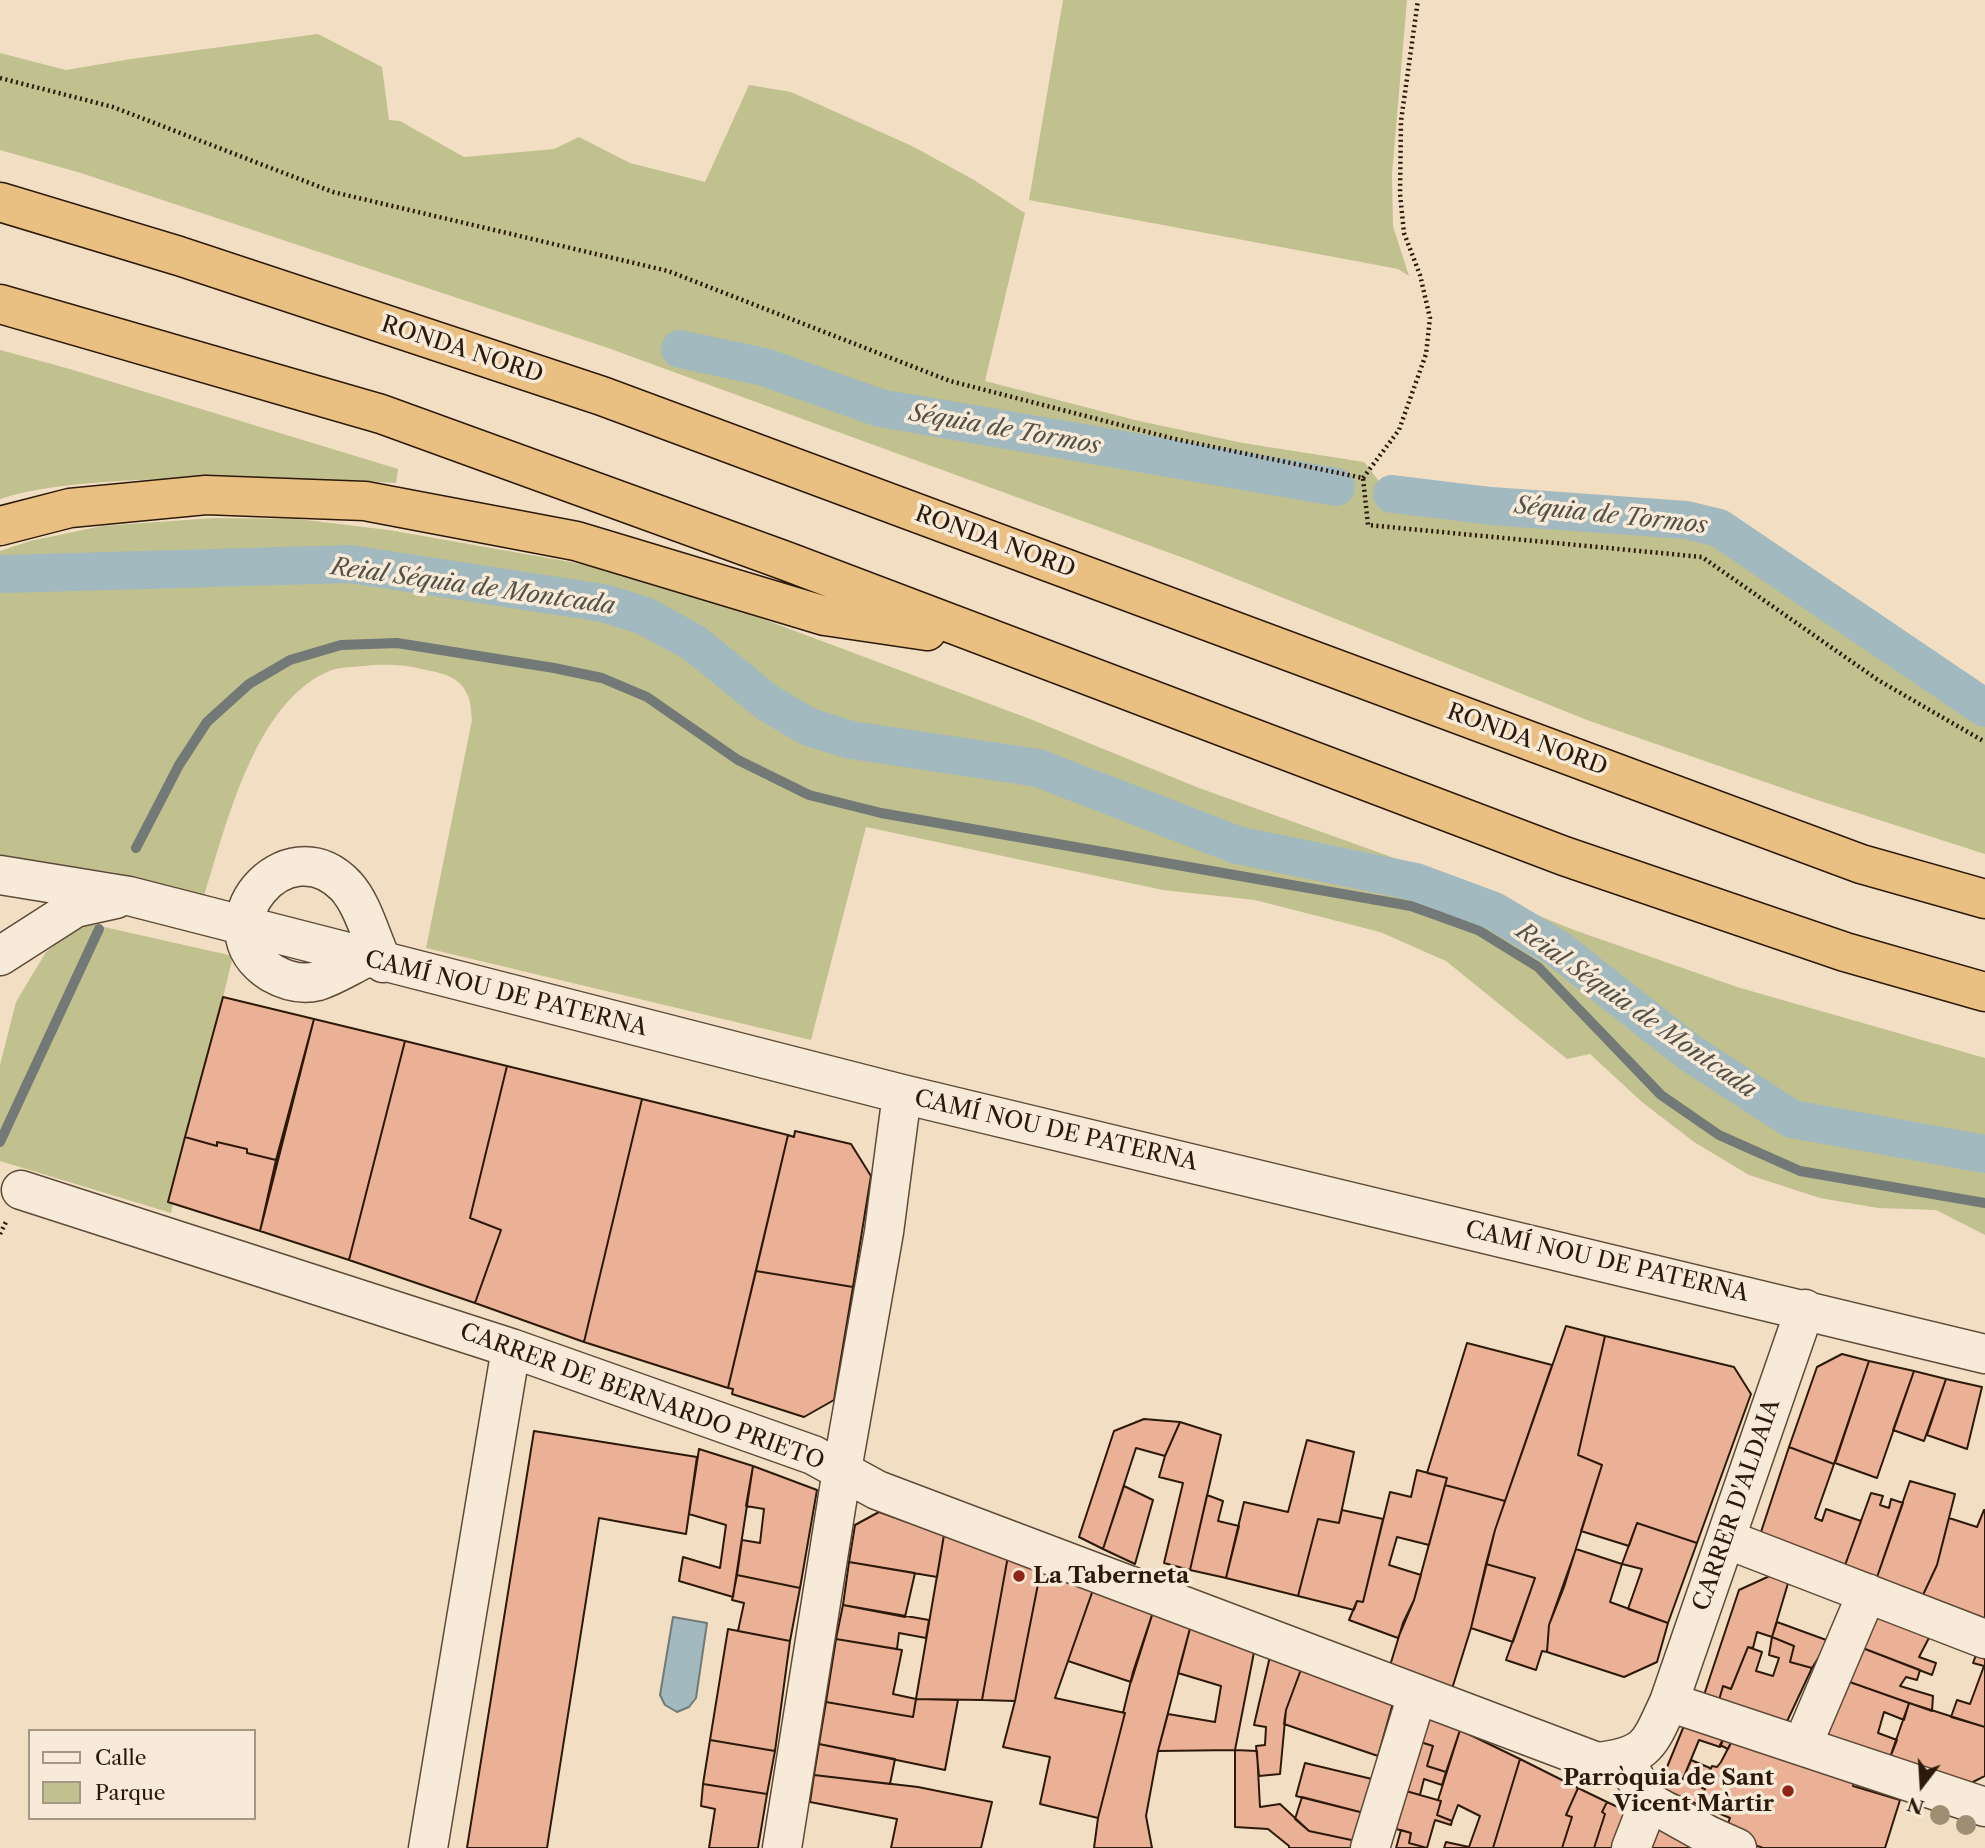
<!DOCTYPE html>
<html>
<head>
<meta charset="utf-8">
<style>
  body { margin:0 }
  #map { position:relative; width:1985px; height:1848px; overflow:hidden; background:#f2dfc3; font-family:"Libre Caslon Text",serif }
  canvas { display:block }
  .legend { position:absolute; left:28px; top:1729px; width:228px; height:91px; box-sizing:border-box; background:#f7ead8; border:2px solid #a69685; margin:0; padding:9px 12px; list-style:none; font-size:21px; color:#2c1909 }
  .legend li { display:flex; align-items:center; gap:14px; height:35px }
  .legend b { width:35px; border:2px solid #a69685 }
  .north { position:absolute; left:1887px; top:1750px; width:70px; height:70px; -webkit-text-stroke:5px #f7ead8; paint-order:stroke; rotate:197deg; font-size:19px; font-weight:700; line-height:28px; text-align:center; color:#2c1909 }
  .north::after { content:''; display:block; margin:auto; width:24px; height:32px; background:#2c1909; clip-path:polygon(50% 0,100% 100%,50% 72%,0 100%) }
</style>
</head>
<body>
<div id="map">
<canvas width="1985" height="1848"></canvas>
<ul class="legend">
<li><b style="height:9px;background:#f7ead8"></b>Calle</li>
<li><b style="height:19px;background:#c1c08f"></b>Parque</li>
</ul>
<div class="north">N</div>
</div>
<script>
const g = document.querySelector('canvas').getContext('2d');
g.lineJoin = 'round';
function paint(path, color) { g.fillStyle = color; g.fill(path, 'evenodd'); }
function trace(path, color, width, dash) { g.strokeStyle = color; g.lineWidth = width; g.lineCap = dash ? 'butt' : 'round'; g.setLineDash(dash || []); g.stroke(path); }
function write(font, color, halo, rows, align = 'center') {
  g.font = font + ' "Libre Caslon Text",serif'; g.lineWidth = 7; g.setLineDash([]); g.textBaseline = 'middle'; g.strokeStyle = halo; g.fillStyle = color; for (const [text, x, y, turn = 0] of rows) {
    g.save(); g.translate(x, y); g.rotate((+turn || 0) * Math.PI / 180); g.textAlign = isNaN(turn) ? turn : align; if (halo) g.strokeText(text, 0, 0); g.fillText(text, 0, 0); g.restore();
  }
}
paint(new Path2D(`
  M1063,0h344l-15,174 1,52 16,50 -11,-7 -369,-69z
  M318,34l64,33 7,53 11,1 64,36 90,-8 25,-12 51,26 75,19 44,-97 42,7 121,54 62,34 51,33 -40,168 154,40 104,22 121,19 22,28 316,25 25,9 14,14 244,159v157l-171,-55 -227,-79 -398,-160 -581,-212 -527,-175 -81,-23v-97l66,17 65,-11z
  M0,350l70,19 328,100 -2,14c-86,-5 -172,-7 -258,-3 -41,2 -99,6 -138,19z
  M213,518l84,1 92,11 182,32 66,15 110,36 283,106 169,69 212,76 163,66 163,57 248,71v177l-49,-25 -58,-2 -58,-10 -71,-23 -55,-33 -52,-40 -52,-48 -23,5 -121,-98 -66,-29 -125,-32 -92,-10 -297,-63 -55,213 -385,-92 46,-228c-1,-8 -1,-19 -5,-26 -8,-20 -32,-22 -50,-26 -16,-4 -36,-4 -53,-2 -10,1 -23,1 -32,4 -77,29 -106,156 -128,226l-92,-24 -112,-13v-308l30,-10 72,-15z
  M91,924l142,32 -62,257 -171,-52v-96l16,-63 30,-50 24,-19z`), '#c1c08f');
const water = new Path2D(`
  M673,1617l34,6 -11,75 -7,9 -12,5 -12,-7 -5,-10z`);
paint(water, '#a1b9bf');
trace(water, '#727976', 2);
trace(new Path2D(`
  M136,848l43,-83 28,-43 42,-38 41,-24 51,-15 56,-2 157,25 48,10 45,19 91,63 71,35 72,18 530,93 67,24 60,37 123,128 58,40 81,36 185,32
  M0,1142l99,-213`), '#727976', 10);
trace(new Path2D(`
  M680,349l84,18 116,41 456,79
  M1392,494l99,12 195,14 33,8 266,180
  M5,574l345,-10 253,39 42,13 49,27 74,60 41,24 42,13 187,28 199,77 179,37 78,29 64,38 132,104 102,66 193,35`), '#a1b9bf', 38);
const building = new Path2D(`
  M223,997l91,22 -38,141 -29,-7v-4l-30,-7v4l-32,-9z
  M314,1019l91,22 -56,219 -89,-29z
  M405,1041l102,25 -37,152 31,12 -26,73 -126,-43z
  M507,1066l135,33 -58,243 -109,-39 26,-73 -31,-12z
  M642,1099l146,36 -60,253 -144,-46z
  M795,1131l56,13 20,32 -18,111 -97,-16 32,-136 6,2z
  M185,1137l32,9v-4l30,7v4l29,7 -16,71 -92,-29z
  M756,1271l97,16 -19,113 -30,17 -72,-23 1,-5 -5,-1z
  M1566,1326l39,10 -27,119 24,10 -38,122 -15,38 -2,27 -5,-1 -6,19 -30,-10 29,-82 -49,-14 9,-34z
  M1605,1336l129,31 17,27 -54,149 -60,-20 -8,23 -48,-15 21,-66 -24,-10z
  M1467,1343l85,22 -47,136 -60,-16 2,-7 -20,-5z
  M1842,1354l27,7 -35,103 -45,-17 28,-80z
  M1869,1361l45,10 -37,107 -42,-15z
  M1914,1371l32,8 -22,62 -31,-11z
  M1946,1379l36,8 -15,62 -40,-14z
  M1144,1419l36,3 -15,34 -29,-8 -33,101 -24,-12 35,-106z
  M1180,1422l41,13 -31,135 -26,-7 19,-80 -24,-6 6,-21z
  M534,1431l163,26 -11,77 -87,-16 -52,330h-80z
  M1307,1440l47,12 -15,71 -21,-4 -20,77 -72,-18 18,-76 44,10z
  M1789,1447l45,17 -19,54 7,3 4,-12 35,12 -17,47 -84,-33z
  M699,1449l54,17 -20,131 -54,-16 4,-24 37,11 6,-43 -37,-11z
  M753,1466l64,24 -17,98 -63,-13 5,-35 18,3 4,-34 -18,-3z
  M1417,1470l30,8 -18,67 -32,-8 -8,28 32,10 -7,25 -16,38 -49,-18 8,-19 6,1 27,-110 21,5z
  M1910,1481l45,13 -18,71 -15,32 -46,-17z
  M1445,1485l60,16 -10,29 -24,98 -20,64 -62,-23 14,-46 11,-23z
  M1124,1486l29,14 -18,64 -32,-15z
  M1871,1493l12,3 -3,9 9,3 2,-9 12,4 -27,77 -32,-12z
  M1207,1495l16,6 -5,20 21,5 -13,52 -36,-8z
  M1342,1510l41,9 -20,83 -6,-1 -3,9 -56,-14 20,-77 21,4z
  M1984,1510h1v112l-63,-25 15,-32 12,-47 28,9z
  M879,1512l65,23 -7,42 -88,-15 6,-37z
  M1637,1523l60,20 -29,80 -40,-14 14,-40 -20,-5z
  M944,1535l64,21 -26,144 -66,-1z
  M1576,1549l46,15 -12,38 58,21 -11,39 -33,15 -77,-25 2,-27z
  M1008,1556l33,13 -26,132 -33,-1z
  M849,1562l66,11 -10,44 -62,-12z
  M1486,1564l49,14 -22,64 -42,-14z
  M1041,1569l53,18 -39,111 70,15 -27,105 -58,-14 10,-47 -47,-10 12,-46z
  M1774,1574l15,6 -17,57 -15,-5 -4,16 -5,-1 -17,42 -8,-3 -6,21 -15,-6 37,-111z
  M737,1575l63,13 -10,53 -52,-10 6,-28 -12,-3z
  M1094,1587l60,22 -23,73 -63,-21z
  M843,1605l86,15 -3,18 -27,-5 -2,16 -61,-10z
  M1154,1609l38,12 -34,130 -12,65 6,32h-58l4,-30 27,-105h-2l10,-41z
  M1874,1613l57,21 -12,23 17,6 -4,12 -72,-28z
  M1192,1621l64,21 -21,108 -77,1 10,-37 47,8 6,-36 -43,-13z
  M1777,1622l52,19 -17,27 -22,-6 4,-16 -22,-9z
  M728,1629l62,12 -15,110 -65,-11z
  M1772,1637l22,9 -4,16 22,6 -29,62 -66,-23 6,-21 8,3 17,-42 14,5 -6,19 17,5 6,-18 -10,-3z
  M836,1639l66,11 -9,44 23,5 -3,18 -87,-15z
  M1860,1647l60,23 -3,10 -11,-3 -6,9 33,10 -1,15 -88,-31z
  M1271,1652l32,12 -17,46 -6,64 -21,2 -3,-30 9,-1 1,-18 -12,-2z
  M1976,1655l9,4v68l-34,-10 6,-17 13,4 14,-38 -11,-3z
  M1303,1664l92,32 -17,60 -94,-32 2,-14z
  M1844,1680l65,23 -5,17 -20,-8 -6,21 19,7 -9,23 -67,-23z
  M916,1699l42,1 -13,70 -126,-26 7,-42 87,15z
  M1909,1703l76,24v49l-20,10 -77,-23z
  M1423,1712l37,18 -14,42 -19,-6 6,-20 -19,-6z
  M1688,1716l40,13 -8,18 -21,-7 -16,39 -18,-7z
  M1728,1729l8,3 -8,17 -8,-4z
  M1460,1730l60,29 -27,89h-49l2,-6 23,5 11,-31 -22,-11 -6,16 -15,-6 4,-14 -3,-1z
  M1736,1733l120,44 -3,9 47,14 -15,48h-122l-39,-14 6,-16 -31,-13 6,-16 -3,-1 10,-22 5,1 4,-5z
  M710,1740l65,11 -8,43 -64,-10z
  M1414,1740l19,6 -6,20 19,6 -4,13 -18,-6 -4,16 -21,-6z
  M819,1744l76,15 -5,25 -76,-9z
  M1235,1750l22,1 3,56 20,-3 29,27 47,10 -2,7h-65v-2l-21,-17 -33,-2z
  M1520,1759l58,29 -12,27 6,2 -10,31h-69z
  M1691,1760l19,8 -8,20 3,1 -6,16 -40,-18 6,-15 18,7z
  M1305,1763l67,16 -8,34 -68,-17z
  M814,1775l104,12 74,15 -11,46h-90l6,-29 -87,-17z
  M703,1784l64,10 -9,54h-49l6,-39 -14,-3z
  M1578,1788l29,14 -5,10 3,2 -11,34h-32l10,-31 -6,-2z
  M1399,1789l42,12 -4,14 15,6 -1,4 -16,-5 -8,28 -18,-5 2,-10 -22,-6z
  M1302,1797l62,16 -8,28 -47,-10 -14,-12z
  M1607,1802l30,14 -13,32h-30l11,-34 -3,-2z
  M1648,1822l48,26h-59z
  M1401,1830l10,3 -2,10 18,5h-31z`);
paint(building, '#ebb197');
trace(building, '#2c1909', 2);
const minor = new Path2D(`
  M0,875l129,21 773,198 1083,260
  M0,956l75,-48 41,-9
  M366,958c-15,7 -32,18 -48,23 -16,4 -32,0 -46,-8 -73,-45 14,-150 74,-87 18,20 25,53 37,77
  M21,1190l490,158 302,107 64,35 720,272c51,-6 52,-17 72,-60l136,-393
  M1726,1539l259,100
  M1669,1702l316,105
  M1802,1746l65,-153
  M1624,1759l25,43 59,33 29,13
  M428,1848l83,-500
  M782,1848l60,-378 42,-238 18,-138
  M1370,1848l47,-153
  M1631,1848l18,-46`);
const highway = new Path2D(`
  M0,202l179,54 423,140 1259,468 124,35
  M0,304l381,110 405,147 778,295 281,96 140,40
  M0,526l70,-18 136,-13 159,6 211,40 249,75 102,15`);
trace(minor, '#5e4a38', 41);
trace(highway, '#2c1909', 41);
trace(new Path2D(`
  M0,78l113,29 220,85 335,79 282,110 225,58 188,39 5,47 334,32 176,123 107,62
  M1363,478l36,-48 27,-76 4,-36 -10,-43 -16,-42 -4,-39 1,-73 17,-121
  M0,1234l6,-12`), '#2c1909', 4.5, [2, 3.5]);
trace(minor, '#f7ead8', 38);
trace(highway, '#e9c082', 38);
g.fillStyle = '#9e8e73';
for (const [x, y] of [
  [1940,1815],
  [1966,1825]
]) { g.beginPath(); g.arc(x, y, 10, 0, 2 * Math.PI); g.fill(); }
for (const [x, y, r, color] of [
  [1019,1576,7,"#8f2418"],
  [1788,1791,7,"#8f2418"]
]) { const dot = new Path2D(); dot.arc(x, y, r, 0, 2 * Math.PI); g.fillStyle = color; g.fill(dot); trace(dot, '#f7ead8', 2.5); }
write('23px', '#2c1909', '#f7ead8', [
  ["RONDA NORD",462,350,18],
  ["RONDA NORD",995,542,20],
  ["RONDA NORD",1527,740,20],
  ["CAMÍ NOU DE PATERNA",506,994,14],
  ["CAMÍ NOU DE PATERNA",1056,1131,13],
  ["CAMÍ NOU DE PATERNA",1607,1262,13],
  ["CARRER DE BERNARDO PRIETO",642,1397,20],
  ["CARRER D'ALDAIA",1737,1505,-71]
]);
write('bold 23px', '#2c1909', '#f7ead8', [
  ["La Taberneta",1033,1576],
  ["Parròquia de Sant",1774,1778,"right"],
  ["Vicent Màrtir",1774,1804,"right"]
], 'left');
write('italic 24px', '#555149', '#f7ead8', [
  ["Séquia de Tormos",1005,430,10],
  ["Séquia de Tormos",1611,516,6],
  ["Reial Séquia de Montcada",473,587,8],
  ["Reial Séquia de Montcada",1636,1011,35]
]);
</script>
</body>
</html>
